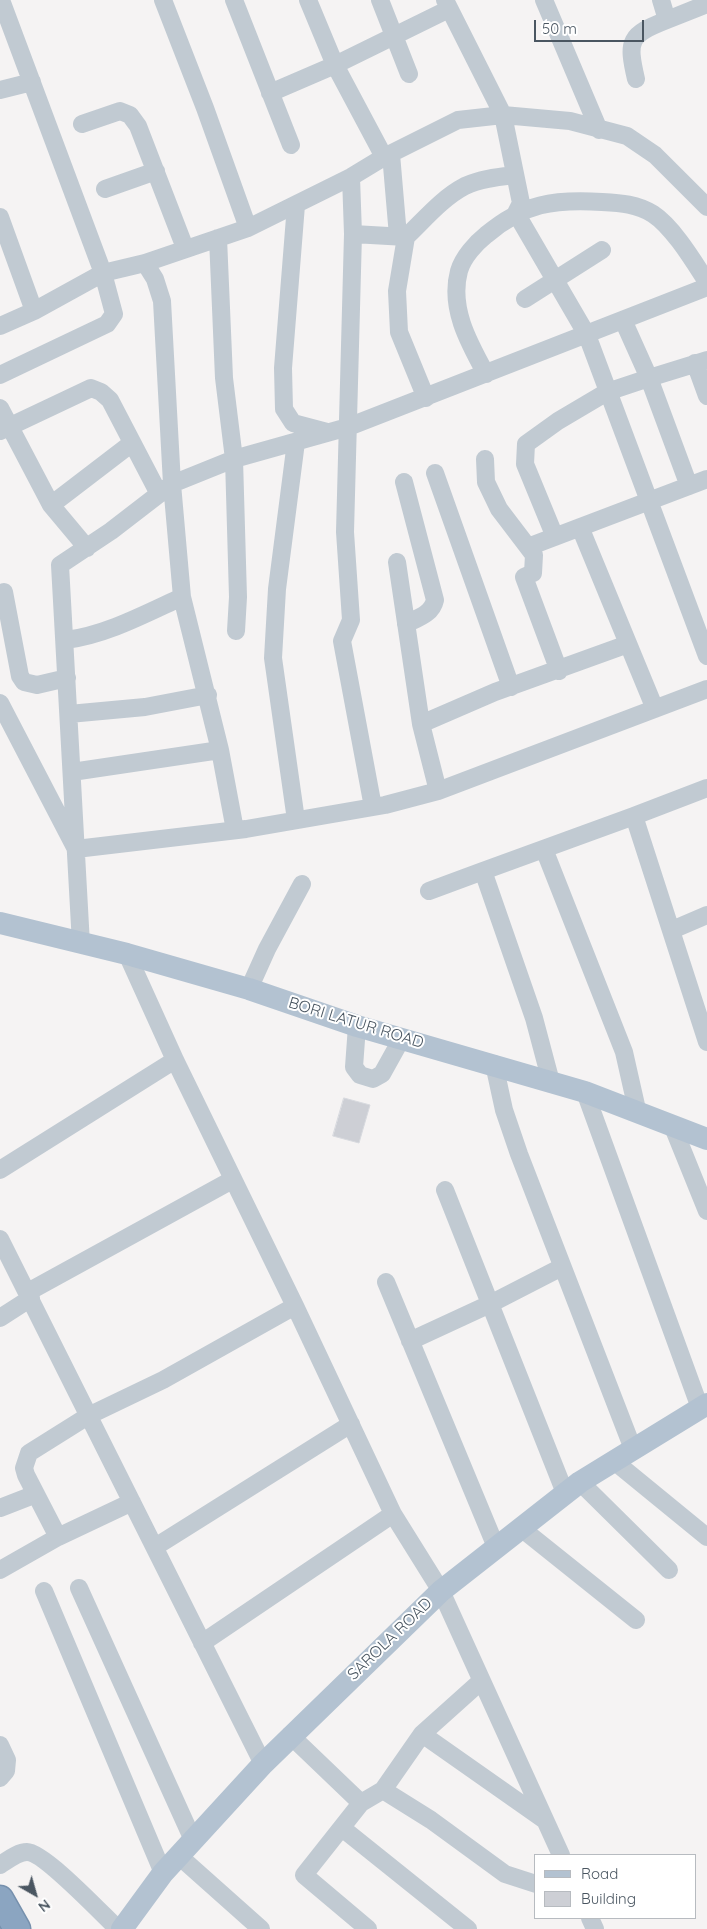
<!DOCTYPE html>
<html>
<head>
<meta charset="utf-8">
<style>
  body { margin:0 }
  #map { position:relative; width:707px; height:1929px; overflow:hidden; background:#f5f3f3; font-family:Quicksand,sans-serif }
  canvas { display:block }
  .legend { position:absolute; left:534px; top:1854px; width:162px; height:65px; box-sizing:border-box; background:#fff; border:1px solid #b7bbc0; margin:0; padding:6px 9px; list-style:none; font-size:15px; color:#4a5661 }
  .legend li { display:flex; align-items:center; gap:10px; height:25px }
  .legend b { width:25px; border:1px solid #b7bbc0 }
  .north { position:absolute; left:10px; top:1869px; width:50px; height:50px; -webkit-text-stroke:4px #fff; paint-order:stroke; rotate:142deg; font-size:14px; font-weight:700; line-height:20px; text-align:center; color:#4a5661 }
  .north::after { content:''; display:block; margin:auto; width:18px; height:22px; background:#4a5661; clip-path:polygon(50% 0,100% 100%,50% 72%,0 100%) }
  .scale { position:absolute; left:534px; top:20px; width:110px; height:22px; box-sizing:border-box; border:2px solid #4a5661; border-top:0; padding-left:6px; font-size:15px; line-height:18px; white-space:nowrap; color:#4a5661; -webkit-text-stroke:4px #fff; paint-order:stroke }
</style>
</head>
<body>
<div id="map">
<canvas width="707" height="1929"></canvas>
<ul class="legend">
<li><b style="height:6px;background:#b3c2d1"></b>Road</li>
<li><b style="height:14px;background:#cdcfd5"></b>Building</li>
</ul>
<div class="north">N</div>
<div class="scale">50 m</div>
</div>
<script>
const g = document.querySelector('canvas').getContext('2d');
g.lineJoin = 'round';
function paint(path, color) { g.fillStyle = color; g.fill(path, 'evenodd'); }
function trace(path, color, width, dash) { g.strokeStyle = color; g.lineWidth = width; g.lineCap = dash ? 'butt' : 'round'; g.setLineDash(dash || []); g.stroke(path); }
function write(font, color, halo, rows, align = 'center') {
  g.font = font + ' Quicksand,sans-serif'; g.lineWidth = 4; g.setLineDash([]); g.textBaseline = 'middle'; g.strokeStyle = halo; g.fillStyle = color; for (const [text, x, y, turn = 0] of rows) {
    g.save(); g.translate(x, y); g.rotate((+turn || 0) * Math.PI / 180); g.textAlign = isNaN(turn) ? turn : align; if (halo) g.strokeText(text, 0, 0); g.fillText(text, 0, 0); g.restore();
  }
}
const building = new Path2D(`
  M344,1098l26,7 -11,38 -26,-7z`);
paint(building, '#cdcfd5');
trace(building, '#d7d9de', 1);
const highway = new Path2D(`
  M0,1899l17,30`);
trace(highway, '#7690ad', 29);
trace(new Path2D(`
  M163,0l42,108 43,120
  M234,0l57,145
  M308,0l27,65 49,92
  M380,0l29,74
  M445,0l58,115 18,88 -5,10 71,122 120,321
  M544,0l55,130
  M661,0l6,20 40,-16
  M636,79c-9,-39 -7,-44 31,-59
  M0,90l32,-8
  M270,93l65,-28 114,-56
  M82,124l38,-13 10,4 8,11 47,122
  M391,154l7,82
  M351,177l2,57
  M105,189l51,-18
  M296,205l-13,163 1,41 9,14 34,9
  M0,217l34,94
  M406,237c18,-17 36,-39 59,-51 15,-7 33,-9 49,-11
  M218,238l6,140 10,81 4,138 -2,34
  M145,263l10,16 7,22 10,183 10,113 38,153 15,80
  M525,299l77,-49
  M0,326l34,-15 69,-38 42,-10 103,-35 103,-51 33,-20 74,-37 45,-5 67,6 57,15 28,19 52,52
  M695,363l12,33
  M486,374c-17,-31 -37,-66 -27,-103 4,-14 17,-28 27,-36 38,-32 68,-36 116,-33 19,1 35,2 51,12 20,13 41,48 54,68
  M0,375l107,-51 7,-10 -11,-41 -102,-273
  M0,408l51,97 36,43
  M0,431l91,-43 10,4 9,8 49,94
  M485,459l1,23 13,27 35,46 -1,18 -9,4 35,94
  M435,473l76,214
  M404,482l31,118c-3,14 -17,18 -29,24
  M689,486l-40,-108 58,-18
  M51,505l81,-62
  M580,527l75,182
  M555,537l-30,-73 1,-20 32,-23 49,-29 42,-14 -26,-58
  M528,547l179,-68
  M397,562l24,162 17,67
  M4,592l16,84 4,6 13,3 30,-7
  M66,640c40,-5 79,-26 116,-43
  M0,703l76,146 170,-20 139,-24 53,-14 269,-102
  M69,714l76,-7 63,-12
  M421,724l74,-32 133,-48
  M72,772l148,-22
  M707,788l-73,28 73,226
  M373,807l-31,-166 9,-21 -6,-88 8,-298 53,3 -9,54 2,41 27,66
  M296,820l-23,-162 4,-69 19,-147
  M544,849l80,203 14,62
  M429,891l54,-20
  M672,930l35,-15
  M81,944l-21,-379 51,-34 61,-47 62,-25 114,-32 359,-140
  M127,954l48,106 120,246 98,208 48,77 120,264
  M249,989l18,-40 35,-65
  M357,1026l-3,41 6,8 13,4 9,-5 20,-36
  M494,1064l10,46 15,44 114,295
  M551,1082l-17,-64 -51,-147 151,-55
  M585,1092l115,316
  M673,1127l34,84
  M0,1170l175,-110
  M445,1190l120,303
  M0,1239l263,525
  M386,1282l110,265
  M28,1292l204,-112
  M0,1318l31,-20
  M410,1341l80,-37 72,-37
  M614,1461l93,76
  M580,1482l89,88
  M0,1508l36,-14
  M521,1528l115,92
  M58,1537l-32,-62 -2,-7 5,-15 59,-37 75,-36 132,-74
  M155,1547l196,-123
  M0,1570l58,-33 74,-35
  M79,1588l114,252
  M44,1591l119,282
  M202,1643l191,-129
  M422,1734l121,85
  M290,1735l71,68
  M0,1745l7,15 -1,11 -6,7
  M383,1790l39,-56 58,-52
  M342,1828l126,101
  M179,1856l82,73
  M0,1865c8,-5 18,-13 27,-13 17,0 76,63 91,77
  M590,1918l5,11
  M368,1929l-64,-54 57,-72 22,-13 48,30 74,54 31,10`), '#c1cad2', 18);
trace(new Path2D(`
  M0,923l127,31 122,35 108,37 228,66 122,47
  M122,1929l41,-56 100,-109 178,-173 139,-109 127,-78`), '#b3c2d1', 22);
trace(highway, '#8ba5c1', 26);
write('16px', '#4a5661', '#fff', [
  ["BORI LATUR ROAD",356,1023,17],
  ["SAROLA ROAD",390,1639,-44]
]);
</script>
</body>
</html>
